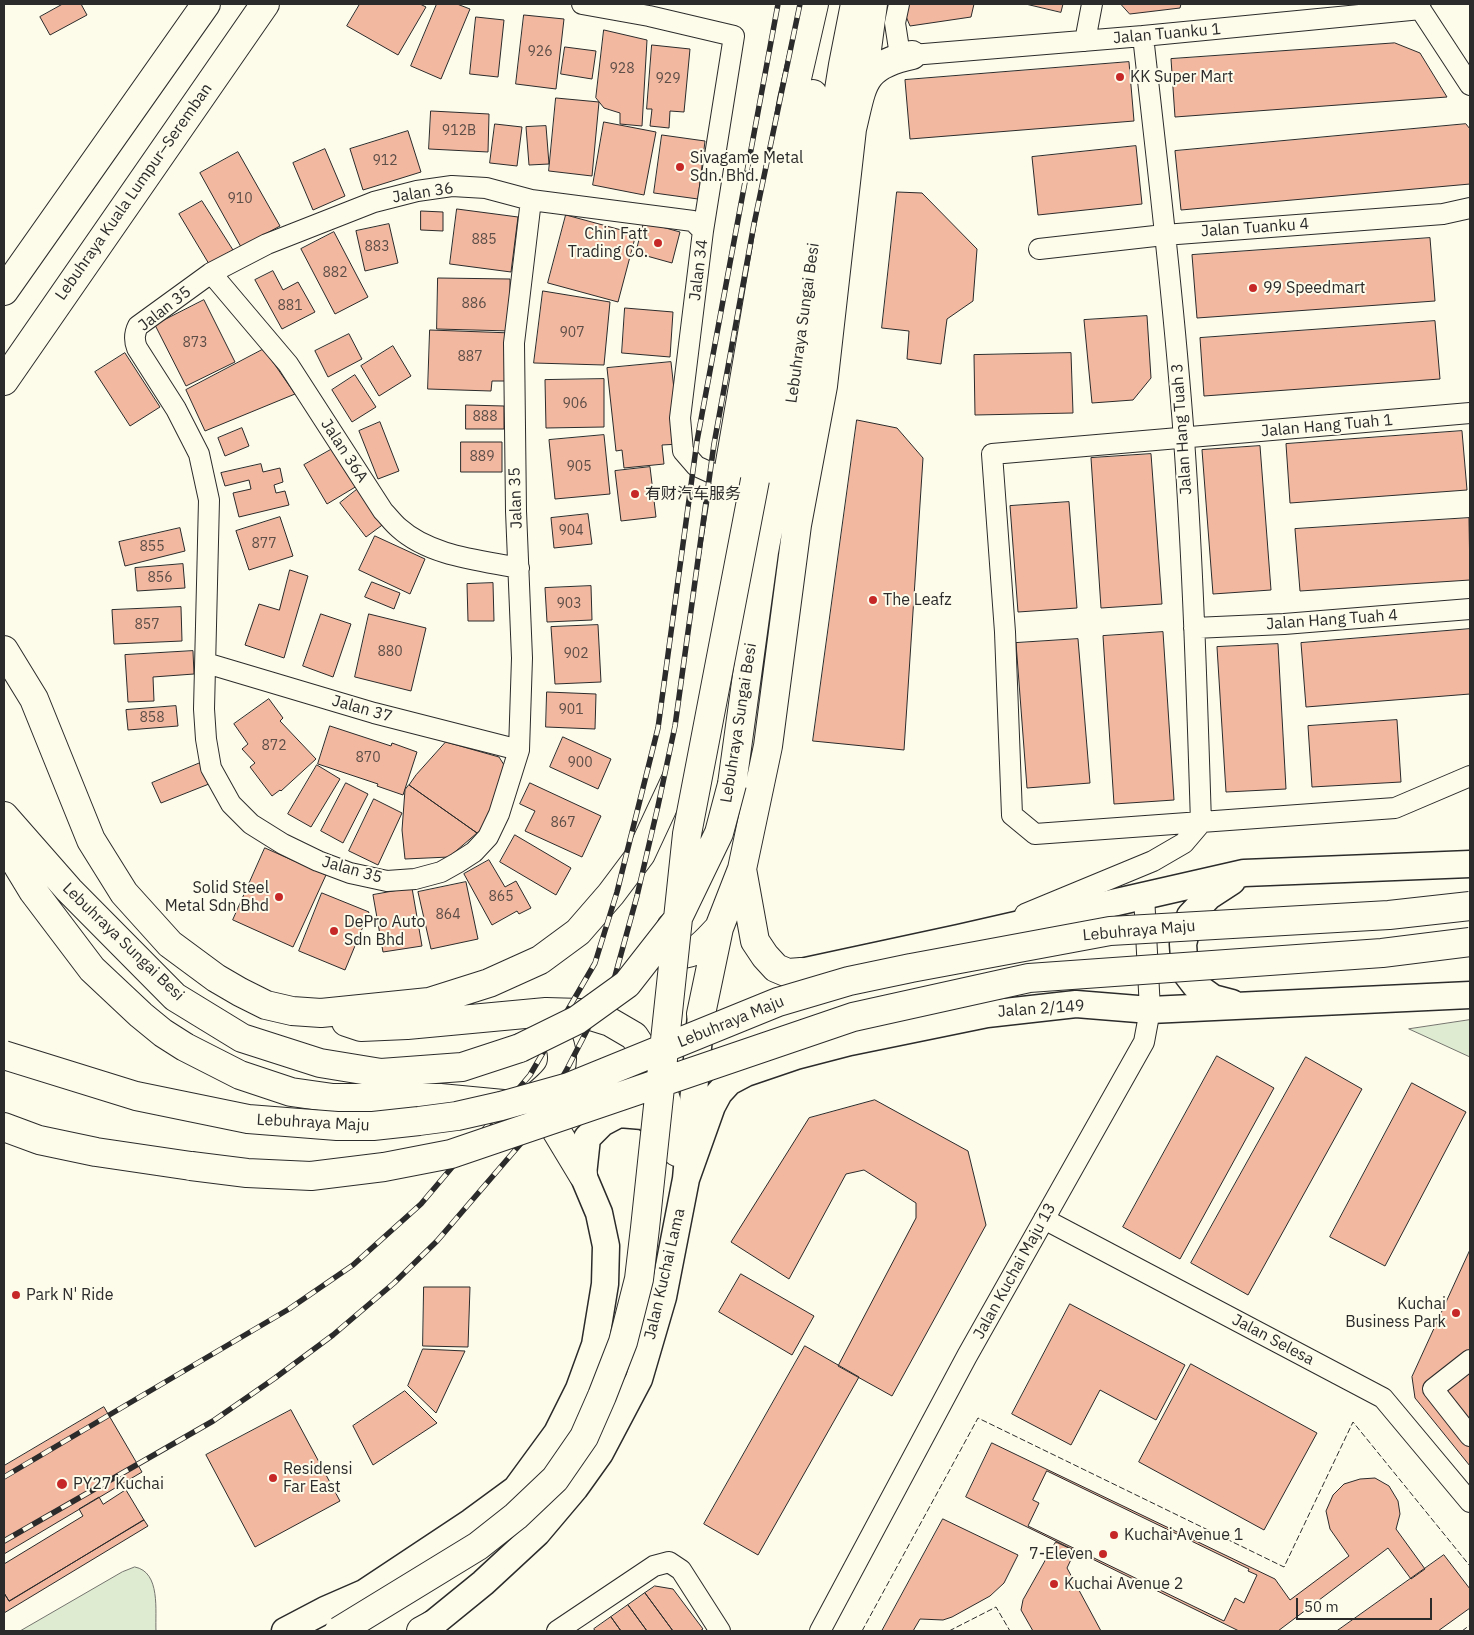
<!DOCTYPE html>
<html>
<head>
<meta charset="utf-8">
<style>
  body { margin:0 }
  #map { position:relative; width:1474px; height:1635px; overflow:hidden; background:#fdfbea; font-family:"IBM Plex Sans",sans-serif }
  canvas { display:block }
  .frame { position:absolute; inset:0; border:5px solid #2b2b2b; pointer-events:none }
  .scale { position:absolute; left:1296px; top:1598px; width:136px; height:22px; box-sizing:border-box; border:2px solid #2b2b2b; border-top:0; padding-left:6px; font-size:15px; line-height:18px; white-space:nowrap; color:#2b2b2b; -webkit-text-stroke:4px #fdfbea; paint-order:stroke }
</style>
</head>
<body>
<div id="map">
<canvas width="1474" height="1635"></canvas>
<div class="frame"></div>
<div class="scale">50 m</div>
</div>
<script>
const ctx = document.querySelector('canvas').getContext('2d');
ctx.lineJoin = 'round';
function paint(path, color) { ctx.fillStyle = color; ctx.fill(path, 'evenodd'); }
function strokePath(path, color, width, dash) { ctx.strokeStyle = color; ctx.lineWidth = width; ctx.lineCap = dash ? 'butt' : 'round'; ctx.setLineDash(dash || []); ctx.stroke(path); }
function drawText(font, color, halo, rows, align = 'center') {
  ctx.font = font + ' "IBM Plex Sans","Noto Sans SC",sans-serif'; ctx.lineWidth = 4; ctx.setLineDash([]); ctx.textBaseline = 'middle'; ctx.strokeStyle = halo; ctx.fillStyle = color; for (const [text, x, y, turn = 0] of rows) {
    ctx.save(); ctx.translate(x, y); ctx.rotate((+turn || 0) * Math.PI / 180); ctx.textAlign = isNaN(turn) ? turn : align; if (halo) ctx.strokeText(text, 0, 0); ctx.fillText(text, 0, 0); ctx.restore();
  }
}
const green = new Path2D(`
  M1470 1020V1057L1409 1029Z
  M135 1567C161 1572 155 1611 156 1631H20L122 1572Z`);
const building = new Path2D(`
  M63 4H81L87 15 50 35 40 17Z
  M360 4H420L426 7 398 55 347 26Z
  M437 4H457L470 9 441 79 411 66Z
  M908 4H974L971 17 910 26 905 14Z
  M1026 4H1063L1061 12Z
  M1121 4H1181L1180 8 1130 14Z
  M524 15 564 19 556 89 516 84Z
  M476 17 504 20 498 77 470 74Z
  M604 30 647 40 642 126 620 124V113L604 108 596 98Z
  M1395 43 1420 53 1447 97 1175 117 1171 59Z
  M652 45 690 49 684 112 670 111 669 128 650 126 652 109H647Z
  M565 47 596 51 592 79 561 74Z
  M1129 62 1134 121 910 139 905 80Z
  M556 98 599 102 592 176 549 171Z
  M431 111 489 114 488 152 429 149Z
  M604 122 656 132 644 195 593 185Z
  M495 124 522 127 517 166 490 163Z
  M1466 124 1470 129V184L1181 210 1175 151Z
  M546 126 549 164 529 165 526 127Z
  M408 131 421 172 363 190 350 149Z
  M662 135 705 141 698 199 654 193Z
  M1136 146 1142 204 1038 215 1032 157Z
  M325 149 345 196 313 210 293 163Z
  M238 152 280 226 241 247 200 173Z
  M897 192 922 193 977 249 973 301 947 319 941 364 907 359 909 331 882 328Z
  M202 201 233 250 209 264 179 214Z
  M457 209 518 217 511 272 450 264Z
  M421 211 443 212V231L421 230Z
  M566 215 636 234 618 302 548 283Z
  M644 222 680 232 672 263 636 253Z
  M389 224 398 263 365 271 356 231Z
  M334 232 368 297 335 314 301 249Z
  M1430 238 1435 301 1197 318 1192 255Z
  M273 271 283 290 298 282 315 312 282 329 255 280Z
  M438 278 510 279V331L437 329Z
  M543 291 610 302 604 365 534 363Z
  M204 300 235 362 186 386 155 325Z
  M625 308 673 312 670 357 622 353Z
  M1147 316 1151 378 1133 400 1092 403 1084 320Z
  M1435 321 1440 379 1204 396 1200 338Z
  M430 330 512 333 511 381H492L491 391 428 389Z
  M349 334 362 359 328 377 315 351Z
  M393 346 411 376 379 396 361 366Z
  M264 349 295 394 205 431 186 390Z
  M125 353 160 407 130 426 95 372Z
  M1071 353 1073 413 975 415 974 355Z
  M671 362 680 444 662 445 664 464 624 468 622 450 616 451 607 368Z
  M355 375 376 407 352 422 332 390Z
  M604 379V427L546 428 545 380Z
  M466 405 504 406V429H466Z
  M857 420 897 428 923 458 904 750 813 741Z
  M380 422 399 471 378 479 359 431Z
  M242 428 249 446 225 456 218 438Z
  M1462 431 1467 490 1290 503 1286 444Z
  M604 435 610 494 555 499 549 440Z
  M461 442H502V472H461Z
  M1260 446 1271 590 1213 594 1202 450Z
  M334 448 357 486 327 504 304 465Z
  M1151 454 1162 604 1101 608 1091 458Z
  M261 464 263 472 280 468 283 482 274 485 276 493 285 491 289 505 239 517 233 493 251 489 249 480 225 486 221 473Z
  M650 467 656 517 621 521 615 471Z
  M359 488 385 523 366 537 340 503Z
  M1069 502 1077 608 1018 612 1010 506Z
  M588 514 592 544 554 548 551 518Z
  M280 517 293 556 249 570 236 531Z
  M1469 518 1470 580 1300 591 1295 529Z
  M180 528 185 551 125 566 119 542Z
  M375 536 425 559 410 594 359 570Z
  M183 564 185 588 137 591 135 568Z
  M290 570 308 576 284 658 245 645 259 604 279 610Z
  M372 582 400 593 394 609 365 597Z
  M493 583 494 621H468L467 584Z
  M591 586 592 620 547 622 545 588Z
  M181 607 182 641 114 644 112 610Z
  M321 614 351 624 333 677 303 666Z
  M369 614 426 628 411 691 355 677Z
  M598 625 601 682 555 684 551 627Z
  M1470 629V694L1306 707 1301 643Z
  M1163 632 1174 800 1114 804 1103 636Z
  M1078 639 1090 783 1027 788 1016 643Z
  M1278 644 1286 789 1226 792 1217 647Z
  M193 651 194 674 153 677 154 701 128 702 125 655Z
  M547 692 596 694 595 729 546 727Z
  M269 699 283 718 280 721 316 759 281 791 280 790 272 796 250 767 255 763 242 749 248 744 234 724Z
  M176 706 178 726 128 730 126 710Z
  M1397 720 1401 782 1312 787 1308 726Z
  M330 726 391 746 392 743 417 752 403 795 377 786 378 784 318 764Z
  M563 737 611 759 598 789 550 767Z
  M446 742 499 757 506 768 485 828 477 833 409 785 416 775Z
  M205 761 214 782 161 803 152 783Z
  M317 765 340 779 311 827 288 814Z
  M346 783 368 794 343 843 321 831Z
  M530 783 601 816 582 857 525 831 535 811 520 804Z
  M409 785 477 833 449 857 405 859 402 830 405 790Z
  M374 799 402 813 378 865 349 851Z
  M515 835 571 868 556 895 500 862Z
  M265 848 326 875 293 947 233 920Z
  M489 860 505 887 516 881 531 908 519 914 517 911 492 925 464 874Z
  M466 882 478 939 431 949 418 892Z
  M412 888 422 946 383 952 373 895Z
  M322 893 369 912 345 970 299 951Z
  M1217 1056 1274 1088 1180 1259 1123 1227Z
  M1306 1057 1362 1089 1248 1295 1191 1263Z
  M1412 1083 1466 1112 1385 1266 1330 1237Z
  M875 1100 968 1151 986 1225 892 1396 838 1366 916 1218V1203L864 1170 846 1174 789 1279 731 1242 809 1118Z
  M1470 1250V1466L1415 1398 1412 1377Z
  M741 1274 814 1316 792 1355 719 1312Z
  M424 1287H470L468 1347 423 1346Z
  M1070 1304 1185 1365 1156 1420 1100 1390 1071 1445 1012 1414Z
  M805 1346 859 1377 758 1555 704 1524Z
  M423 1349 465 1351 436 1413 408 1386Z
  M1191 1364 1317 1433 1264 1530 1139 1462Z
  M405 1391 437 1423 373 1465 353 1426Z
  M104 1407 142 1472 4 1554V1466Z
  M291 1410 340 1501 255 1547 206 1455Z
  M992 1443 1275 1579 1290 1600 1349 1556 1330 1529 1326 1511 1333 1495 1344 1484 1360 1479 1375 1478 1389 1486 1398 1501 1400 1514 1396 1529 1425 1569 1411 1579 1388 1548 1278 1631H1239L966 1497Z
  M1047 1471 1249 1569 1248 1571 1257 1575 1244 1603 1235 1598 1224 1621 1028 1526 1039 1503 1033 1500Z
  M126 1490 144 1520 9 1601 4 1593V1564L83 1516 79 1509 99 1497 103 1504Z
  M943 1519 1018 1555 1004 1583 990 1596 952 1617 943 1620 920 1619 913 1631H882Z
  M144 1520 148 1526 4 1613V1593L9 1601Z
  M1056 1542 1075 1551 1067 1568 1101 1631H1033L1021 1610 1023 1600Z
  M1444 1555 1470 1589V1608L1438 1631H1337Z
  M655 1586 673 1589 703 1629 700 1631H673L645 1593Z
  M645 1593 673 1631H647L628 1605Z
  M628 1605 647 1631H621L611 1617Z
  M611 1617 621 1631H595L594 1629Z`);
const minor = new Path2D(`
  M582 4 649 16 734 36 703 231 680 418 683 451 696 466 727 480
  M899 4 895 23 899 49
  M1417 4 1470 85
  M1143 36C1158 170 1174 304 1184 439 1193 566 1197 695 1201 823
  M1085 41 1092 4
  M912 55 1143 36 1421 9
  M531 200 514 343 516 511 522 658 519 750 499 814 488 837 474 852 457 863 441 872 415 879 387 881 350 873 318 861 283 844 251 824 231 804 211 768 206 739 204 709 209 500 199 454 176 409 137 348C134 340 134 334 138 326L211 273 267 244 374 202 417 191 452 186 486 188 531 200 693 221 703 231
  M1039 249 1164 235 1443 214 1470 208
  M211 273 288 364 383 511C388 516 393 523 399 528 430 556 479 560 519 568
  M1470 413 992 454 1005 632 1012 815 1035 834 1395 808 1470 776
  M1194 628 1284 624 1470 609
  M206 663 374 713 519 750
  M1025 914 1153 861 1184 843 1201 823
  M1044 1219 1383 1398 1470 1502
  M1470 1360 1433 1389 1470 1436
  M557 1631 654 1566 669 1562 681 1570 720 1631
  M820 1631 967 1356 1144 1042 1150 1010 1144 895`);
const major = new Path2D(`
  M1232 881 1209 896 1190 916 1183 944 1185 972 1195 985 1213 998 1232 1003
  M801 972 959 938 1244 873 1470 864
  M686 1179 712 1106 719 1093 729 1082 746 1073 796 1056 850 1042 987 1014 1076 1004 1150 1010 1470 995
  M285 1631 325 1610 364 1593 471 1522 516 1489 557 1433 579 1389 595 1345 605 1284 606 1246 599 1213 583 1175 587 1138 602 1123 619 1114 643 1116 661 1126 669 1139
  M424 1631 483 1583 537 1533 575 1488 600 1453 639 1379 663 1297 686 1179 701 1015`);
const highway = new Path2D(`
  M862 87 873 4
  M4 291 206 4
  M4 381 265 4
  M755 480 813 94
  M4 650 34 699 91 840 124 893 170 944 216 978 240 992 266 1005 292 1011 321 1013 429 1002 489 983 540 960 578 932 611 894 641 854 682 766 727 480 792 100 814 4
  M732 784 764 552 799 367 816 231 843 65 855 4
  M4 816 69 890 175 997 242 1038 320 1063 381 1073 462 1067 520 1048
  M4 843 33 891 92 969 141 1015 163 1033 185 1047 240 1075 291 1092 333 1098H440L524 1106 548 1117 583 1175
  M742 869 755 941 765 956 776 968 788 973 801 972
  M671 927 674 943 679 954C697 955 707 940 719 928
  M701 1014 719 928 742 869 768 746 797 525 823 386 852 129C863 84 861 66 912 55
  M346 1022 361 1027 407 1025 546 1012 581 1013 610 1022 634 1036 657 1071 667 1103 677 1152
  M529 1102C538 1094 548 1087 555 1078 572 1058 554 1031 546 1012
  M4 1127 39 1140 96 1152 191 1166
  M421 1631 432 1625`);
const rail = new Path2D(`
  M4 1477 289 1309 353 1265 421 1204 530 1075 595 963 617 892 658 728 697 441 778 4
  M4 1541 213 1421 275 1378 333 1335 394 1283 437 1241 529 1134 566 1071 615 976 637 896 658 806 675 726 714 444 754 224 800 4`);
const highwayBridge = new Path2D(`
  M520 1048 577 1020 627 984 677 920 719 833 732 784
  M4 1055 136 1096 248 1119 337 1126H373L419 1121 457 1116 501 1106 569 1087 778 1002 849 981 911 968 1110 931 1389 915 1470 906
  M191 1166 247 1173 311 1176 384 1167 451 1154 853 1017 1029 978 1382 953 1470 942
  M339 1631 478 1546 516 1516 555 1479 584 1437 602 1396 623 1342 639 1279 645 1228 687 834 755 480`);
const fence = new Path2D(`
  M862 1631 978 1418 1284 1567 1353 1422 1470 1566
  M949 1631 996 1607 1010 1631
  M1462 1631 1470 1625`);
const markers = [
  [1120,77,5,"#c62828"],
  [680,167,5,"#c62828"],
  [658,243,5,"#c62828"],
  [1253,288,5,"#c62828"],
  [635,494,5,"#c62828"],
  [873,600,5,"#c62828"],
  [279,897,5,"#c62828"],
  [334,931,5,"#c62828"],
  [16,1295,5,"#c62828"],
  [1456,1313,5,"#c62828"],
  [273,1478,5,"#c62828"],
  [62,1484,6,"#c62828"],
  [1114,1535,5,"#c62828"],
  [1103,1554,5,"#c62828"],
  [1054,1584,5,"#c62828"]
];
const numberNames = [
  ["926",540,52],
  ["928",622,69],
  ["929",668,79],
  ["912B",459,131],
  ["912",385,161],
  ["910",240,199],
  ["885",484,240],
  ["883",377,247],
  ["882",335,273],
  ["886",474,304],
  ["881",290,306],
  ["907",572,333],
  ["873",195,343],
  ["887",470,357],
  ["906",575,404],
  ["888",485,417],
  ["889",482,457],
  ["905",579,467],
  ["904",571,531],
  ["877",264,544],
  ["855",152,547],
  ["856",160,578],
  ["903",569,604],
  ["857",147,625],
  ["880",390,652],
  ["902",576,654],
  ["901",571,710],
  ["858",152,718],
  ["872",274,746],
  ["870",368,758],
  ["900",580,763],
  ["867",563,823],
  ["865",501,897],
  ["864",448,915]
];
const streetNames = [
  ["Jalan Tuanku 1",1167,34,-5],
  ["Lebuhraya Kuala Lumpur–Seremban",134,192,-55],
  ["Jalan 36",423,193,-9],
  ["Jalan Tuanku 4",1255,228,-4],
  ["Jalan 34",699,270,-83],
  ["Jalan 35",165,309,-38],
  ["Lebuhraya Sungai Besi",803,323,-82],
  ["Jalan Hang Tuah 1",1327,426,-5],
  ["Jalan Hang Tuah 3",1182,429,-94],
  ["Jalan 36A",344,451,57],
  ["Jalan 35",516,498,-92],
  ["Jalan Hang Tuah 4",1332,620,-4],
  ["Jalan 37",362,709,16],
  ["Lebuhraya Sungai Besi",739,723,-81],
  ["Jalan 35",352,870,16],
  ["Lebuhraya Maju",1139,931,-5],
  ["Lebuhraya Sungai Besi",123,942,44],
  ["Jalan 2/149",1041,1009,-4],
  ["Lebuhraya Maju",731,1022,-22],
  ["Lebuhraya Maju",313,1123,3],
  ["Jalan Kuchai Maju 13",1015,1271,-61],
  ["Jalan Kuchai Lama",665,1274,-77],
  ["Jalan Selesa",1273,1340,28]
];
const poiNames = [
  ["KK Super Mart",1130,77],
  ["Sivagame Metal",690,158],
  ["Sdn. Bhd.",690,176],
  ["Chin Fatt",648,234,"right"],
  ["Trading Co.",648,252,"right"],
  ["99 Speedmart",1263,288],
  ["有财汽车服务",645,494],
  ["The Leafz",883,600],
  ["Solid Steel",269,888,"right"],
  ["Metal Sdn Bhd",269,906,"right"],
  ["DePro Auto",344,922],
  ["Sdn Bhd",344,940],
  ["Park N' Ride",26,1295],
  ["Kuchai",1446,1304,"right"],
  ["Business Park",1446,1322,"right"],
  ["Residensi",283,1469],
  ["Far East",283,1487],
  ["PY27 Kuchai",73,1484],
  ["Kuchai Avenue 1",1124,1535],
  ["7-Eleven",1093,1554,"right"],
  ["Kuchai Avenue 2",1064,1584]
];
paint(green, '#deebd1');
strokePath(green, '#74746e', 1);
paint(building, '#f2b8a0');
strokePath(building, '#2b2b2b', 1);
strokePath(minor, '#2b2b2b', 22);
strokePath(major, '#2b2b2b', 29);
strokePath(highway, '#2b2b2b', 30);
strokePath(minor, '#fdfbea', 20);
strokePath(major, '#fdfbea', 26);
strokePath(highway, '#fdfbea', 28);
strokePath(rail, '#2b2b2b', 5.5);
strokePath(rail, '#fdfbea', 4, [11]);
strokePath(highwayBridge, '#2b2b2b', 30, []);
strokePath(highwayBridge, '#fdfbea', 28);
strokePath(fence, '#2b2b2b', 1, [6, 2.5]);
for (const [x, y, r, color] of markers) { const dot = new Path2D(); dot.arc(x, y, r, 0, 2 * Math.PI); ctx.fillStyle = color; ctx.fill(dot); strokePath(dot, '#fdfbea', 2); }
drawText('14px', '#5d4e48', null, numberNames);
drawText('16px', '#2b2b2b', '#fdfbea', streetNames);
drawText('16px', '#2b2b2b', '#fdfbea', poiNames, 'left');
</script>
</body>
</html>
